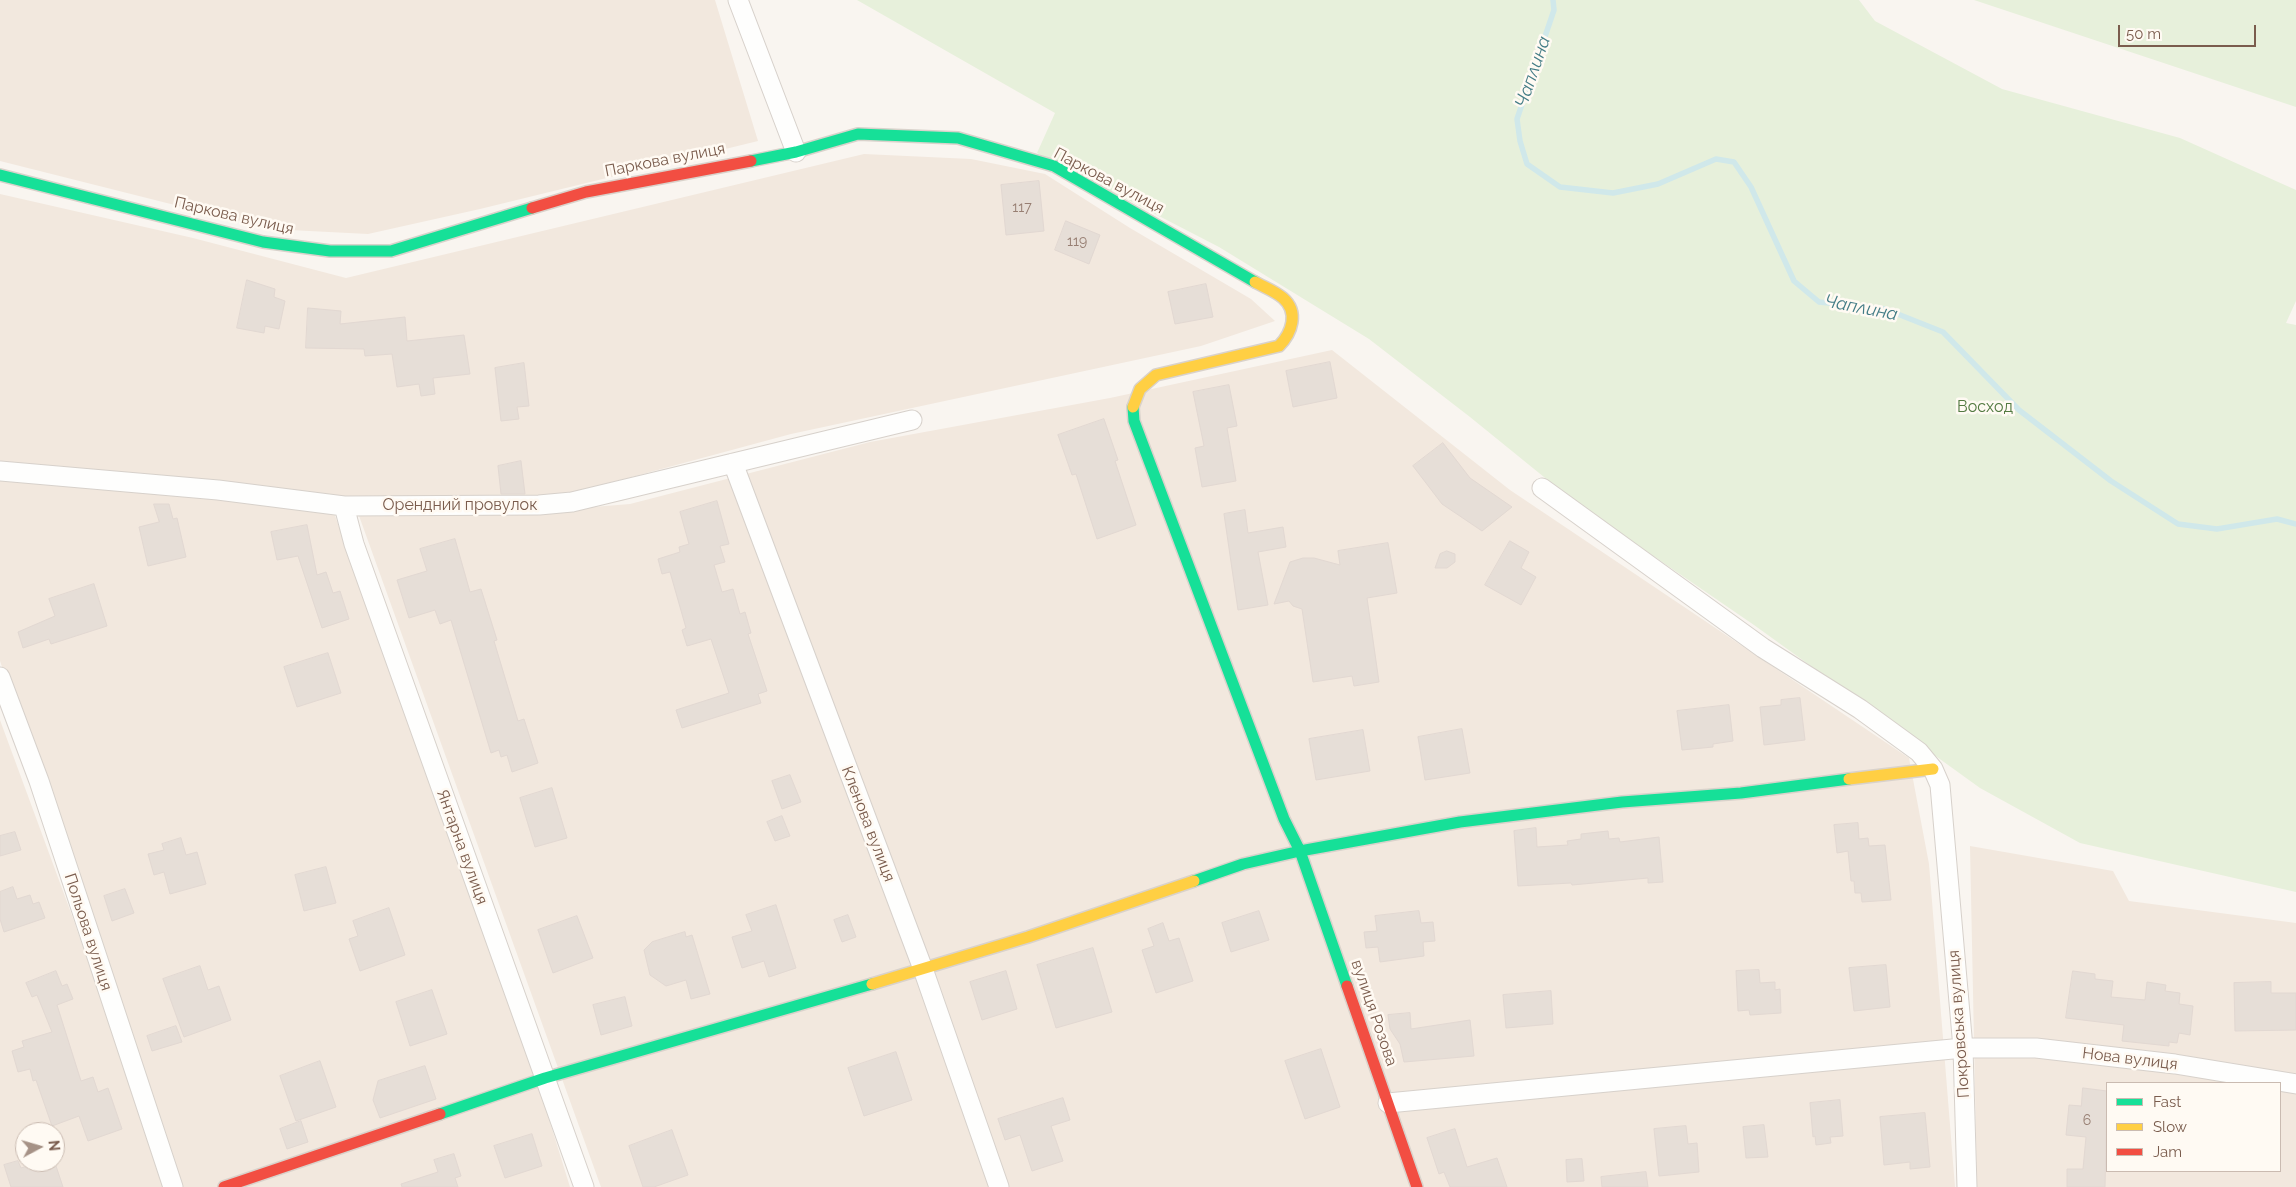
<!DOCTYPE html>
<html>
<head>
<meta charset="utf-8">
<style>
  body { margin:0 }
  #map { position:relative; width:2296px; height:1187px; overflow:hidden; background:#f9f5f0; font-family:Raleway,sans-serif }
  canvas { display:block }
  .legend { position:absolute; left:2106px; top:1082px; width:175px; height:90px; box-sizing:border-box; background:#fffaf3; border:1px solid #cabbb1; margin:0; padding:6px 9px; list-style:none; font-size:15px; color:#7a5c4d }
  .legend li { display:flex; align-items:center; gap:10px; height:25px }
  .legend b { width:25px; border:1px solid #cabbb1 }
  .north { position:absolute; left:15px; top:1122px; width:50px; height:50px; box-sizing:border-box; background:#fffaf3; border:1px solid #cabbb1; border-radius:50%; rotate:84deg; font-size:14px; font-weight:700; line-height:20px; text-align:center; color:#7a5c4d }
  .north::after { content:''; display:block; margin:auto; width:18px; height:22px; background:#a69286; clip-path:polygon(50% 0,100% 100%,50% 72%,0 100%) }
  .scale { position:absolute; left:2118px; top:25px; width:138px; height:22px; box-sizing:border-box; border:2px solid #7a5c4d; border-top:0; padding-left:6px; font-size:15px; line-height:18px; white-space:nowrap; color:#7a5c4d; -webkit-text-stroke:4px #fffaf3; paint-order:stroke }
</style>
</head>
<body>
<div id="map">
<canvas width="2296" height="1187"></canvas>
<ul class="legend">
<li><b style="height:6px;background:#16e098"></b>Fast</li>
<li><b style="height:6px;background:#ffcf43"></b>Slow</li>
<li><b style="height:6px;background:#f24e42"></b>Jam</li>
</ul>
<div class="north">N</div>
<div class="scale">50 m</div>
</div>
<script>
const ctx = document.querySelector('canvas').getContext('2d');
ctx.lineJoin = 'round';
function paint(path, color) { ctx.fillStyle = color; ctx.fill(path, 'evenodd'); }
function strokePath(path, color, width, dash) { ctx.strokeStyle = color; ctx.lineWidth = width; ctx.lineCap = dash ? 'butt' : 'round'; ctx.setLineDash(dash || []); ctx.stroke(path); }
function drawText(font, color, halo, rows, align = 'center') {
  ctx.font = font + ' Raleway,sans-serif'; ctx.lineWidth = 5; ctx.setLineDash([]); ctx.textBaseline = 'middle'; ctx.strokeStyle = halo; ctx.fillStyle = color; for (const [text, x, y, turn = 0] of rows) {
    ctx.save(); ctx.translate(x, y); ctx.rotate((+turn || 0) * Math.PI / 180); ctx.textAlign = isNaN(turn) ? turn : align; if (halo) ctx.strokeText(text, 0, 0); ctx.fillText(text, 0, 0); ctx.restore();
  }
}
const residential = new Path2D(`
  M0 0H715L758 141 480 209 368 234 270 229 0 161Z
  M864 154 971 159 1045 174 1130 228 1251 299 1275 321 1201 346 791 434 543 501 352 499 0 461V194L193 238 346 278Z
  M1332 350 1510 490 1909 758 1929 864 1955 1187H601L358 513 531 512 630 504 870 442 1110 398Z
  M0 479 333 510 531 1061 570 1187H180L0 661Z
  M0 720 74 921 166 1187H0ZM25 1132H55V1162H25Z
  M1970 846 2113 871 2129 901 2296 923V1187H1977ZM2107 1083H2280V1171H2107Z`);
const green = new Path2D(`
  M857 0H1859L1875 21 2002 89 2180 138 2296 190V301L2286 323 2296 325V892L2080 843 1980 788 1754 625 1576 503 1470 417 1369 339 1219 247 1037 153 1055 113Z
  M1974 0H2296V107Z`);
const stream = new Path2D(`
  M1553 0 1554 10 1517 119 1520 141 1527 164 1560 187 1613 193 1658 184 1716 159 1734 162 1751 187 1794 281 1819 302 1885 309 1943 332 2019 410 2111 481 2178 524 2217 529 2277 519 2296 524`);
const building = new Path2D(`
  M1039 181 1044 231 1006 235 1001 185Z
  M1066 221 1100 235 1089 264 1055 250Z
  M247 280 275 289 274 297 285 301 279 329 265 326 264 333 237 328Z
  M1206 284 1213 317 1175 324 1168 292Z
  M308 308 341 311 340 324 405 317 407 341 464 335 470 374 433 378 435 394 421 396 419 384 397 387 392 354 365 356 364 349 306 348Z
  M1330 362 1337 398 1293 407 1286 371Z
  M524 363 529 406 517 407 519 419 501 421 495 368Z
  M1229 385 1237 426 1227 428 1236 481 1202 487 1195 448 1204 446 1193 392Z
  M1104 419 1118 460 1115 461 1136 525 1097 539 1076 474 1072 475 1058 435Z
  M1443 443 1470 478 1512 507 1482 531 1442 504 1413 466Z
  M521 461 525 494H501L498 466Z
  M717 501 729 544 720 546 725 562 714 565 722 592 733 589 740 614 745 612 751 633 748 634 767 691 758 694 761 703 682 728 676 710 729 693 711 639 687 646 682 630 686 628 670 572 662 574 658 559 680 552 679 547 689 544 680 512Z
  M154 504H169L173 519 177 518 186 557 148 566 139 527 159 522Z
  M1245 510 1248 533 1283 527 1286 547 1258 552 1268 605 1238 610 1224 514Z
  M307 525 317 575 326 572 333 593 340 591 349 619 322 628 298 556 277 560 271 532Z
  M455 539 470 592 481 589 497 640 494 641 518 721 524 719 538 763 512 772 507 755 501 757 499 750 491 753 451 620 440 624 435 610 409 618 397 580 427 571 420 549Z
  M1510 541 1529 552 1521 568 1536 577 1521 605 1485 585Z
  M1388 543 1397 593 1367 598 1379 682 1354 686 1352 676 1313 682 1302 609 1293 606 1289 601 1274 604 1290 562 1303 558H1314L1340 565 1338 551Z
  M1447 551 1455 554V562L1447 568H1435L1440 554Z
  M94 584 107 626 51 644 49 639 23 648 18 632 55 616 49 599Z
  M328 653 341 693 297 707 284 667Z
  M1800 698 1805 740 1764 745 1760 707 1781 705V700Z
  M1729 705 1733 741 1713 744V747L1682 750 1677 711Z
  M1462 729 1470 773 1425 780 1418 737Z
  M1363 730 1370 771 1316 780 1309 739Z
  M790 775 801 802 782 809 772 781Z
  M552 788 567 838 535 847 520 798Z
  M782 816 790 836 775 841 767 822Z
  M1858 823 1859 839 1868 838 1869 846 1885 845 1891 900 1862 902 1861 893H1855L1854 881H1851L1848 851 1837 853 1834 825Z
  M1536 828 1537 847 1568 845 1567 841 1581 839V834L1608 831 1609 839 1619 838 1620 842 1659 837 1663 882 1648 883V878L1572 885 1571 883 1518 886 1514 831Z
  M15 832 21 850 0 856V836Z
  M181 838 186 855 197 852 206 884 170 894 164 872 154 875 148 854 164 850 162 844Z
  M326 867 336 903 304 911 295 875Z
  M13 887 17 899 30 895 33 904 39 902 45 918 4 932 0 919V892Z
  M125 889 134 913 112 921 104 896Z
  M776 905 796 968 769 977 764 961 742 968 732 937 752 931 746 915Z
  M389 908 405 955 360 971 349 939 358 936 353 921Z
  M1259 911 1269 940 1231 952 1222 923Z
  M1419 911 1421 923 1433 922 1435 941 1423 942 1424 956 1380 962 1378 947 1366 948 1364 932 1377 931 1375 916Z
  M848 915 856 937 842 942 834 920Z
  M577 916 593 958 553 973 538 930Z
  M1163 923 1169 941 1179 938 1193 981 1156 993 1142 950 1154 946 1148 929Z
  M685 932 686 937 692 935 710 994 691 999 686 980 666 986 650 975 644 950 652 942Z
  M1093 948 1112 1012 1056 1028 1037 965Z
  M1886 965 1890 1007 1854 1011 1849 968Z
  M200 966 208 990 219 986 231 1020 184 1037 163 979Z
  M1759 970 1760 983 1775 982V990L1780 989 1781 1013 1750 1015 1749 1010 1738 1011 1736 971Z
  M56 971 62 986 67 984 73 999 57 1005 81 1081 93 1077 98 1092 108 1088 122 1129 88 1141 79 1116 52 1126 36 1080 33 1081 30 1069 18 1072 12 1051 24 1047 22 1041 52 1032 37 995 32 997 26 983Z
  M1006 971 1017 1009 982 1020 970 982Z
  M2073 971 2095 974V979L2113 981 2111 997 2145 1000 2147 982 2166 985 2165 991 2180 993 2179 1004 2193 1006 2190 1035 2179 1033 2177 1043 2169 1042V1046L2122 1041 2124 1025 2066 1018Z
  M2271 982V993H2296V1030L2235 1031 2234 983Z
  M432 990 447 1034 410 1046 396 1002Z
  M1551 991 1553 1024 1506 1028 1503 995Z
  M625 997 632 1026 601 1035 593 1005Z
  M1410 1013 1411 1029 1470 1020 1474 1056 1404 1062 1400 1044 1390 1029 1388 1015Z
  M176 1026 182 1042 152 1051 147 1036Z
  M1321 1049 1340 1107 1305 1119 1285 1061Z
  M896 1052 912 1100 864 1116 848 1068Z
  M320 1061 336 1107 296 1121 280 1076Z
  M425 1066 436 1099 380 1118 373 1100 378 1081Z
  M2083 1088 2107 1091 2105 1187H2067V1169H2083L2086 1137 2066 1135 2069 1105 2081 1106Z
  M1063 1098 1070 1120 1051 1126 1063 1161 1032 1171 1020 1135 1005 1140 998 1119Z
  M1840 1100 1843 1136 1830 1137 1831 1143 1816 1145 1815 1136 1813 1137 1810 1103Z
  M1925 1113 1930 1167 1910 1169V1162L1884 1165 1880 1117Z
  M301 1121 308 1142 287 1149 280 1129Z
  M1764 1125 1768 1157 1746 1158 1743 1127Z
  M1686 1126 1688 1144 1697 1143 1699 1172 1659 1176 1654 1129Z
  M1455 1129 1467 1167 1497 1158 1507 1187H1450L1444 1172 1439 1174 1427 1138Z
  M672 1130 688 1175 654 1187H643L629 1146Z
  M532 1134 542 1166 505 1178 494 1146Z
  M454 1154 461 1176 455 1178 458 1187H402L401 1184 438 1172 434 1160Z
  M1582 1159 1584 1181 1567 1182 1566 1160Z
  M18 1161 21 1168 39 1162H41L42 1167 55 1163 63 1187H11L4 1165Z
  M1646 1172 1648 1187H1602L1601 1177Z`);
const street = new Path2D(`
  M738 0 796 152
  M733 463 923 969 999 1187
  M0 471 218 490 344 506 539 505 572 502 912 420
  M1542 488 1763 648 1860 709 1919 752 1933 769 1940 785 1963 1048 1967 1187
  M344 506 354 544 584 1187
  M0 677 39 781 173 1187
  M1388 1103 1963 1048H2036L2175 1064 2296 1084`);
const fast = new Path2D(`
  M751 161 796 152 858 134 958 138 1054 166 1255 282
  M0 175 263 242 330 251H391L532 208
  M1133 407 1134 421 1284 819 1300 851 1347 986
  M1194 881 1243 864 1300 851 1460 822 1622 802 1741 793 1849 779
  M440 1114 545 1078 872 984`);
const slow = new Path2D(`
  M1133 407 1140 389 1156 375 1279 346C1292 333 1299 312 1283 298 1275 291 1264 287 1255 282
  M1849 779 1933 769
  M872 984 1028 937 1194 881`);
const jam = new Path2D(`
  M532 208 586 192 751 161
  M1347 986 1417 1187
  M224 1187 440 1114`);
const numberNames = [
  ["117",1022,208],
  ["119",1077,242],
  ["6",2087,1121]
];
const streetNames = [
  ["Паркова вулиця",665,160,-11],
  ["Паркова вулиця",1109,181,28],
  ["Паркова вулиця",234,216,13],
  ["Орендний провулок",460,505],
  ["Кленова вулиця",868,824,69],
  ["Янтарна вулиця",462,847,70],
  ["Польова вулиця",88,932,72],
  ["вулиця Розова",1374,1013,71],
  ["Покровська вулиця",1959,1024,-94],
  ["Нова вулиця",2130,1059,7]
];
const parkNames = [
  ["Восход",1985,407]
];
const waterNames = [
  ["Чаплина",1533,72,-71],
  ["Чаплина",1861,308,11]
];
paint(residential, '#f2e8de');
paint(green, '#e7f0db');
strokePath(stream, '#d0e8ea', 5.5);
paint(building, '#e6ded7');
strokePath(building, '#e2d8d2', 1);
strokePath(street, '#d7d1cb', 21);
strokePath(fast, '#d9d2cb', 14);
strokePath(slow, '#d9d2cb', 14);
strokePath(jam, '#d9d2cb', 14);
strokePath(street, '#fefefd', 19);
strokePath(fast, '#16e098', 11);
strokePath(slow, '#ffcf43', 11);
strokePath(jam, '#f24e42', 11);
drawText('14px', '#977e72', null, numberNames);
drawText('16px', '#7a5c4d', '#fffaf3', streetNames);
drawText('16px', '#537a41', '#fffaf3', parkNames);
drawText('italic 18px', '#437c86', '#fffaf3', waterNames);
</script>
</body>
</html>
